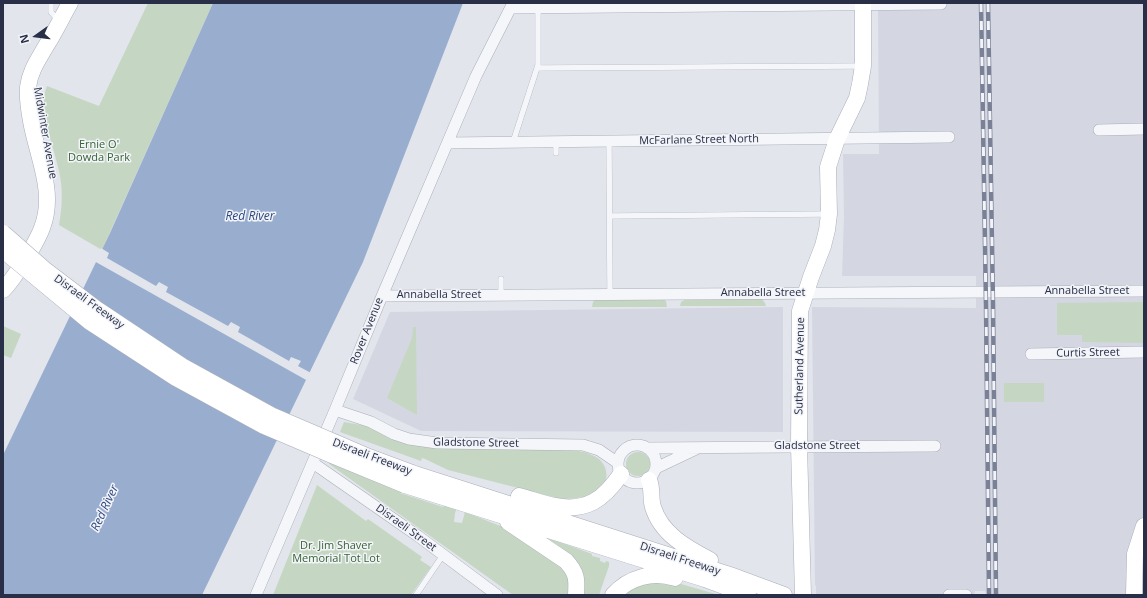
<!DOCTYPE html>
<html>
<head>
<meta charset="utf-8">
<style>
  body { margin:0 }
  #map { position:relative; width:1147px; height:598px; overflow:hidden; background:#e2e5ec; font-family:"Open Sans",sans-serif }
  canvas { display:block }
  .frame { position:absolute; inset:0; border:4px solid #282f46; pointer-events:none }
  .north { position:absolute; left:16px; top:16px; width:40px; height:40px; -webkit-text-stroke:3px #f2f4f9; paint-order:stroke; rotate:256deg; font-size:11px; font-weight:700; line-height:16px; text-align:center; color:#282f46 }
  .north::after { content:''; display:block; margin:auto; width:14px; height:18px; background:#282f46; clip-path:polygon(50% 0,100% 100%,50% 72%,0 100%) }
</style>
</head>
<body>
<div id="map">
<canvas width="1147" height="598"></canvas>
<div class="frame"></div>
<div class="north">N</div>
</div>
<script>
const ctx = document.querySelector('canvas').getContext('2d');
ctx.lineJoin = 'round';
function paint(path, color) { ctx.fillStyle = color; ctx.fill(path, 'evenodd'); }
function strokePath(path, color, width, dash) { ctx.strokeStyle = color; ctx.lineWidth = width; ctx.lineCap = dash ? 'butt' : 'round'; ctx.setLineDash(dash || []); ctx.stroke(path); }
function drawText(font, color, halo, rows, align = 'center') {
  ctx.font = font + ' "Open Sans",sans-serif'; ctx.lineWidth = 3; ctx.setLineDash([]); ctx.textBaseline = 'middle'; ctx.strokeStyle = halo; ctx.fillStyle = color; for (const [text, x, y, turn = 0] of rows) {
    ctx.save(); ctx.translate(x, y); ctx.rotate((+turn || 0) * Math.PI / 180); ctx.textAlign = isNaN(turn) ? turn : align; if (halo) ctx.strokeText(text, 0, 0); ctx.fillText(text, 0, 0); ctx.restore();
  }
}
const built = new Path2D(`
  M878 3H1144V595H986L985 591H975L974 595H816V586L815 585 812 307 976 308V276H842L844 216 843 154H879Z
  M783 307V432L421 431 353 399 390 312Z`);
const green = new Path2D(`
  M148 3H213L102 250 59 225C62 208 63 193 60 176 56 151 37 109 47 86L99 106Z
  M663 299 666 301 667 307H592L593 302 595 300Z
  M686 299H762L765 303 766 306H680L681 302Z
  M1144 302V343L1082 342V335H1057V303Z
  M3 326 21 334 11 358 3 355Z
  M413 327H416L417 415 387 398 412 338Z
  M1004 383H1044V402H1004Z
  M344 422 482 446V449C500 449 517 449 535 449 554 449 577 447 596 457 601 460 605 465 606 471 611 496 574 501 557 498L448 470 425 459 422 458 421 461 340 432Z
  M626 464a12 12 0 1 1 24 0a12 12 0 1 1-24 0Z
  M328 461 401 488 400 493 443 507 445 504 457 508 455 513 454 522 462 523 465 512 513 531 568 569 570 595H513L329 464Z
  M317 485 366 521 368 519 422 557 420 560 431 567 411 595H273Z
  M546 537 592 554V556L600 558V561L605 563 606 561 609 562V566L599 595H583C590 563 568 553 546 537Z
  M674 582 719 595H621L639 583Z`);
const water = new Path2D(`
  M213 3H463L363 262 202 595H3V455L110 233Z`);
const pier = new Path2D(`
  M101 248 109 253 107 258 156 286 159 282 168 287 166 292 228 326 231 322 240 327 238 332 289 361 291 357 301 361 298 366 311 373 308 381 94 261Z`);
const lane = new Path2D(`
  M51 3V12L58 20
  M537 68 862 66
  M609 141 610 294
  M513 142 538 65V7
  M556 153V142
  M610 216 827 214
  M501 279V295
  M416 595 443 555`);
const street = new Path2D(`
  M511 8 941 4
  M1099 130 1144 129
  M448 143 949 137
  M382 296 1144 291
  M1031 354 1144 352
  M335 410 371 422 394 434 409 439 437 443 583 445 599 450 618 463
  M618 464a19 19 0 1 1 38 0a19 19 0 1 1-38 0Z
  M647 448 935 446
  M313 463 418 536 497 595
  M656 468 696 449
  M256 595 335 410 382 296 476 76 513 3
  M949 595H966`);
const secondary = new Path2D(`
  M3 290C15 278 22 264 31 250 35 243 39 236 42 228 56 192 37 156 31 121 29 110 27 99 28 87 30 71 38 60 46 46 55 32 62 17 70 3
  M412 473 730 575 784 595
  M649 480C653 489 650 498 653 507 661 534 687 548 710 560
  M405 485 705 579 748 595
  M519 496C531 499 543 504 555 506 587 512 604 499 621 474
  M508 522 566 561C577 573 577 579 576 595
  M613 595C629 577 653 571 675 578
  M803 595 799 446 800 311 811 277 823 246 827 230 829 214 828 167 837 139 857 98 860 84 863 66V3
  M1134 595 1135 554 1144 526`);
const rail = new Path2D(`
  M981 3 986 305 989 595
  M988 3 993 304 996 595`);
const secondaryBridge = new Path2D(`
  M3 233 44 269 98 310 182 366 271 415 369 457 412 473
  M3 250 90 322 176 378 264 426 334 456 405 485`);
const streetNames = [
  ["Midwinter Avenue",45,133,80],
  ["McFarlane Street North",699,140,-1],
  ["Annabella Street",1087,291],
  ["Annabella Street",763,293],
  ["Annabella Street",439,295],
  ["Disraeli Freeway",89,302,36],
  ["Rover Avenue",367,331,-68],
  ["Curtis Street",1088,353,-1],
  ["Sutherland Avenue",800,366,-89],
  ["Gladstone Street",476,443,1],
  ["Gladstone Street",817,446],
  ["Disraeli Freeway",372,457,21],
  ["Disraeli Street",406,528,36],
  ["Disraeli Freeway",680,559,18]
];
const parkNames = [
  ["Ernie O'",99,145],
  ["Dowda Park",99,158],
  ["Dr. Jim Shaver",336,546],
  ["Memorial Tot Lot",336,559]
];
const waterNames = [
  ["Red River",250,217],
  ["Red River",105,508,-65]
];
paint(built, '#d4d7e1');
paint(green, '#c5d7c2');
paint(water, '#99aecf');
paint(pier, '#e2e5ec');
strokePath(lane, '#aaaeba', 6);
strokePath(street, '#aaaeba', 12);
strokePath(secondary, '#aaaeba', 17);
strokePath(lane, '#f5f6f9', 5.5);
strokePath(street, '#f5f6f9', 11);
strokePath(secondary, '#fff', 16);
strokePath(rail, '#7a8197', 4.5);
strokePath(rail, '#f2f4f9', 3, [9]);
strokePath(secondaryBridge, '#aaaeba', 17, []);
strokePath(secondaryBridge, '#fff', 16);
drawText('11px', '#282f46', '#f2f4f9', streetNames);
drawText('11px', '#376334', '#f2f4f9', parkNames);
drawText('italic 12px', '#2d487f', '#f2f4f9', waterNames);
</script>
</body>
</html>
